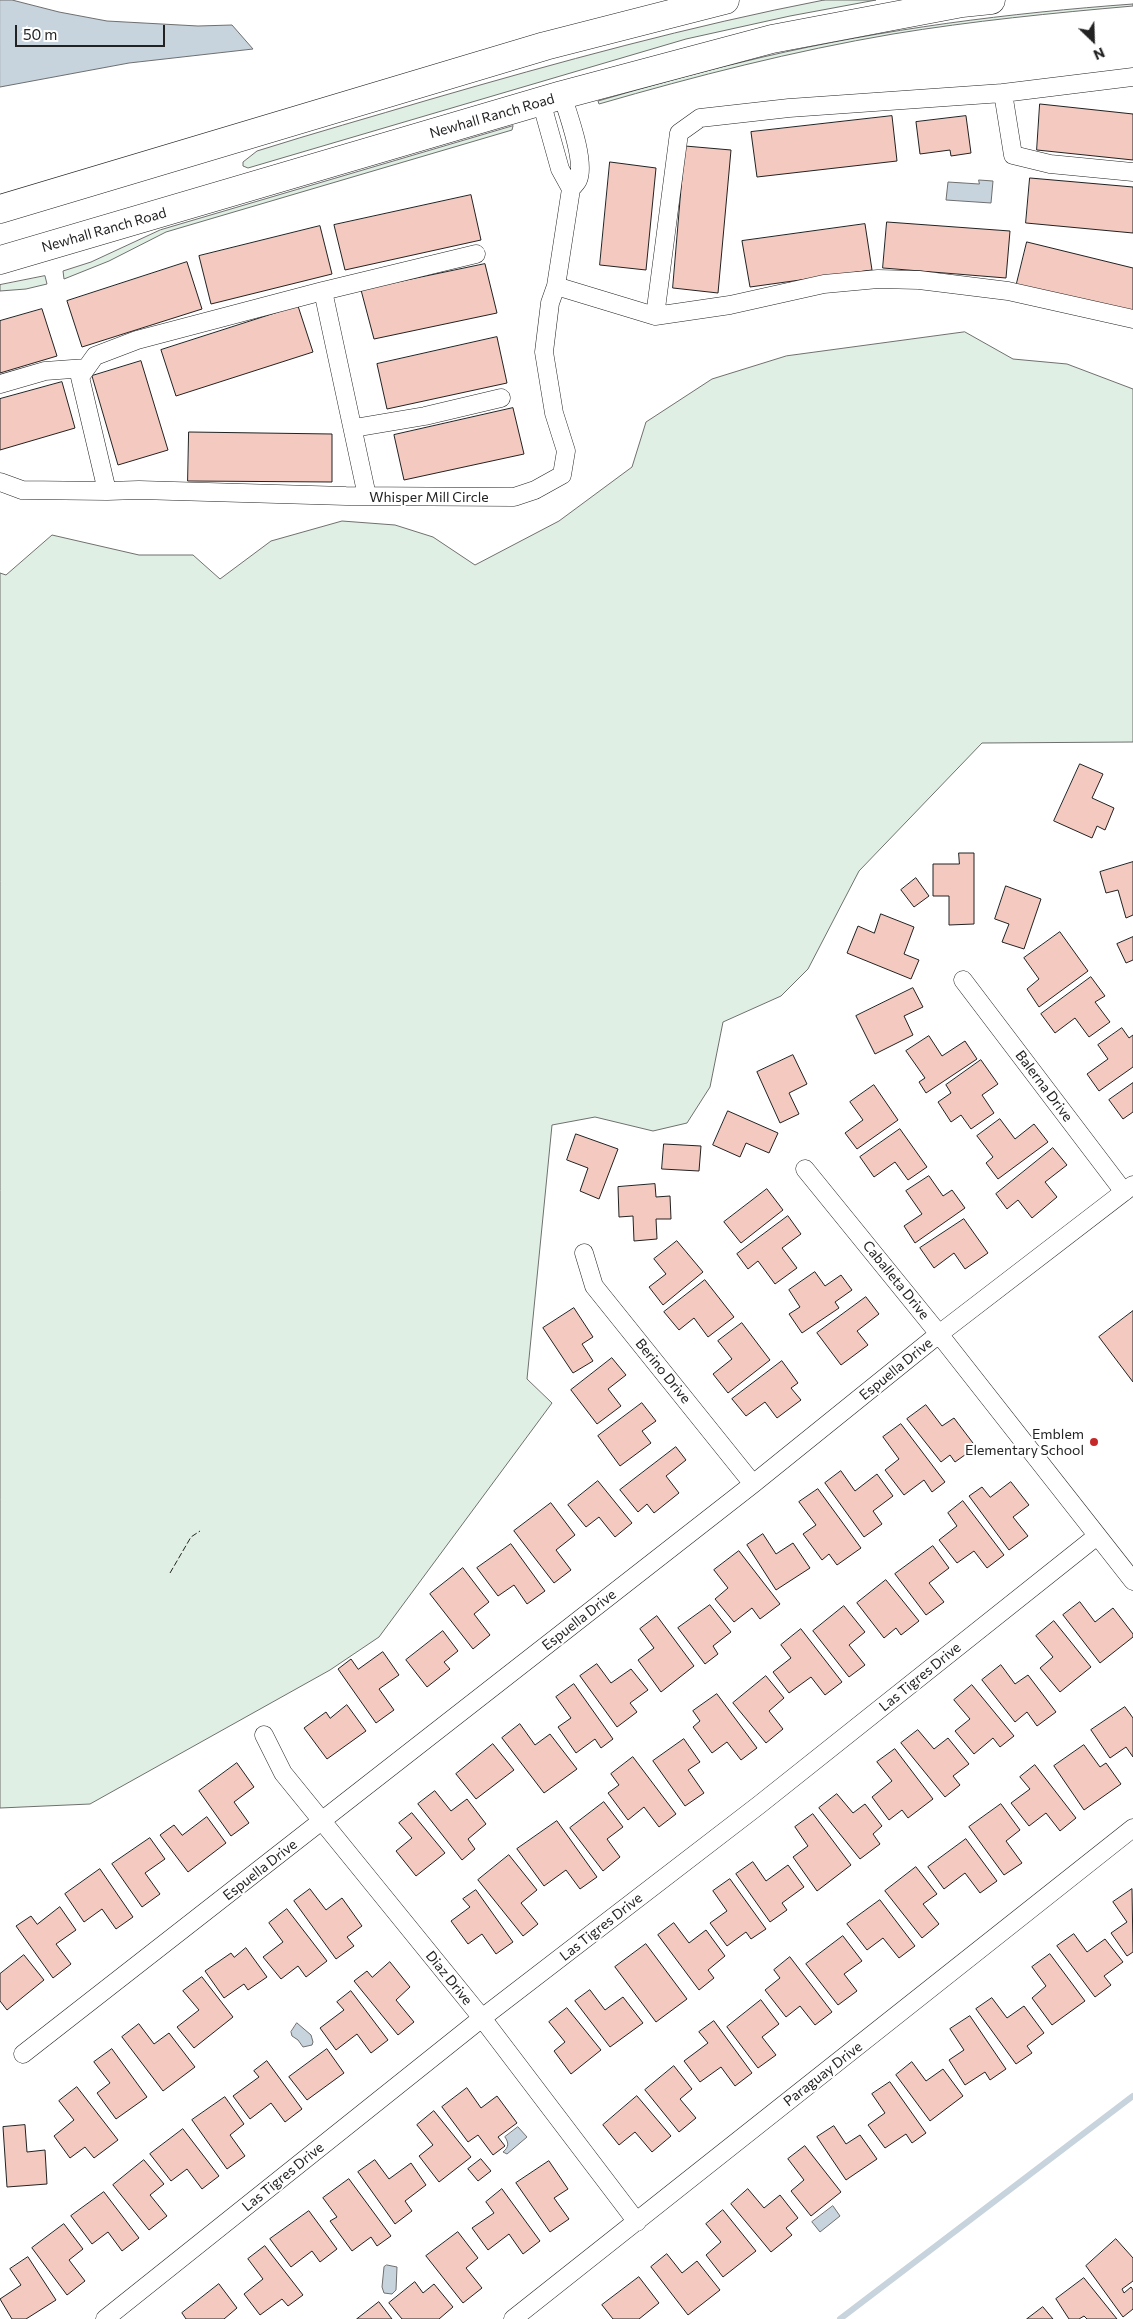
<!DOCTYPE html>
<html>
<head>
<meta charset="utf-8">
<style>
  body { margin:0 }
  #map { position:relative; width:1133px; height:2319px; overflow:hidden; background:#fff; font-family:Commissioner,sans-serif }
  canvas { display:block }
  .north { position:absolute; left:1068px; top:15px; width:50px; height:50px; -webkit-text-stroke:4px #fff; paint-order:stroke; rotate:156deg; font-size:14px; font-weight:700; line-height:20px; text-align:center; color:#222 }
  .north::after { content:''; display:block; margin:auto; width:18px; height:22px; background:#222; clip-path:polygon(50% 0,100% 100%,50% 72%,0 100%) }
  .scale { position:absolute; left:15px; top:25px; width:150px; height:22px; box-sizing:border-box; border:2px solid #222; border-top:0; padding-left:6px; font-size:15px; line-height:18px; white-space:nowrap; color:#222; -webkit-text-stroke:4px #fff; paint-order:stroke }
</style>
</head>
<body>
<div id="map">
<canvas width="1133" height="2319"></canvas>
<div class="north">N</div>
<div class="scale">50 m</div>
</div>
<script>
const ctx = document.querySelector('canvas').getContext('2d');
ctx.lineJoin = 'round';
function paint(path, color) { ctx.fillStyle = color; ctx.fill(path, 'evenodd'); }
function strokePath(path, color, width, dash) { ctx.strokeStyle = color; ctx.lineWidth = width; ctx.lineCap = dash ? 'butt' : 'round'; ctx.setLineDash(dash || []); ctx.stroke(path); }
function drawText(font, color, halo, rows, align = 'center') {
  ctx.font = font + ' Commissioner,sans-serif'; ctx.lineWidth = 4; ctx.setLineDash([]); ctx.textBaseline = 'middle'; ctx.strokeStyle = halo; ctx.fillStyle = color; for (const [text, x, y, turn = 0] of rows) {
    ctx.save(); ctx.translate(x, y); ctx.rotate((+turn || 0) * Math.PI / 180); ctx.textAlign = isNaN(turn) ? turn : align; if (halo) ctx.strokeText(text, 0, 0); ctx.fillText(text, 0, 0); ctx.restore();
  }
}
const green = new Path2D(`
  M824 0H876L790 16 686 39 248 168 243 166V162L257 151C314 133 371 117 428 100 559 62 690 26 824 0Z
  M1133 4V6C1053 13 972 21 893 34 793 51 696 76 599 104L598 101C653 85 707 70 763 57 884 29 1009 13 1133 4Z
  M513 126 512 130 166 232 109 261 64 279 63 271 91 262 160 230Z
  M45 276 47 284 26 289 0 291V285Z
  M965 332 1013 359 1067 364 1133 389V742L982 743 859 871 808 969 781 996 723 1022 710 1087 687 1123 653 1131 595 1117 552 1125 527 1379 552 1403 379 1637 330 1670 90 1804 0 1808V573L6 575 52 535 139 555H193L220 579 271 541 342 521 395 525 433 537 475 565 559 521 632 467 646 422 712 379 786 356Z`);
const water = new Path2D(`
  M0 0H12L59 12 107 21 198 26 232 25 253 49 129 63 0 87Z
  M979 180 993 181 991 203 946 200 948 182 979 184Z
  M297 2023 311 2035 313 2042 312 2045 303 2047 298 2040 292 2036 291 2032Z
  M518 2127 527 2137 507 2154 503 2152C509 2147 509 2143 505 2137Z
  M833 2206 840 2216 820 2232 812 2222Z
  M387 2265 397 2267 396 2290 392 2294 384 2293 382 2287 384 2267Z`);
const stream = new Path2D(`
  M840 2319 1133 2096`);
const building = new Path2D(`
  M1040 104 1133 114V160L1037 150Z
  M892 116 897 161 757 177 751 132Z
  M966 116 971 153 951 156 950 150 920 154 916 122Z
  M685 146 731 150 718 293 673 288Z
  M610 162 656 168 646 270 600 265Z
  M1030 178 1133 187V233L1026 223Z
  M471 195 481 240 345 270 334 225Z
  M887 222 1010 231 1006 278 883 268Z
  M865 224 872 270 750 287 742 241Z
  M320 226 332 274 211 304 199 256Z
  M1027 242 1133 268V316L1016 287Z
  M187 262 202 309 82 347 67 301Z
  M485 264 497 313 374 339 361 290Z
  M298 306 313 352 176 396 161 350Z
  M42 309 57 356 0 373V321Z
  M497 337 507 383 387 409 377 364Z
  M141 361 168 450 118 465 92 376Z
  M62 382 75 428 0 450V399Z
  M513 408 524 454 404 480 394 435Z
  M189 432 332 434V482L188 481Z
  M1080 764 1103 774 1092 798 1114 808 1105 830 1097 826 1092 838 1054 821Z
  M959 853H974V924L949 925V896H933V864H959Z
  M1133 862V915L1126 918 1118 890 1106 893 1100 872Z
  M916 878 929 896 914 907 901 890Z
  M1006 886 1041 899 1024 949 1002 942 1009 924 995 919Z
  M881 914 914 927 904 954 919 960 911 979 847 953 858 926 874 933Z
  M1060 932 1088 971 1039 1007 1027 989 1039 979 1024 958Z
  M1133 937V960L1126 963 1117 944Z
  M1091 977 1105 996 1095 1002 1110 1022 1089 1037 1075 1018 1055 1033 1041 1014Z
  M913 988 923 1007 904 1016 913 1035 875 1054 856 1016Z
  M1122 1028 1129 1038 1133 1035V1067L1099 1091 1087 1074 1108 1059 1098 1045Z
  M929 1036 942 1056 965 1041 977 1059 926 1093 919 1082 925 1078 906 1051Z
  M793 1055 807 1084 789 1093 799 1114 780 1123 757 1072Z
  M981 1060 998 1084 982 1095 994 1113 971 1129 961 1115 951 1122 938 1102 951 1093 946 1085Z
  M1133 1083V1112L1123 1119 1109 1100Z
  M874 1085 898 1120 857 1149 845 1133 863 1120 850 1102Z
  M728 1111 778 1133 769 1153 746 1143 740 1157 713 1145Z
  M1000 1119 1015 1139 1034 1124 1048 1142 998 1179 986 1163 993 1157 977 1136Z
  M900 1129 927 1167 908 1180 895 1162 874 1177 860 1157Z
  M576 1134 618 1149 599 1199 580 1191 588 1168 567 1160Z
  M664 1144 701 1146 699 1171 662 1169Z
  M1053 1148 1067 1165 1045 1182 1057 1197 1032 1218 1018 1200 1007 1209 996 1194Z
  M929 1176 943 1196 952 1190 965 1208 915 1243 904 1226 922 1214 906 1191Z
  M655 1184 656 1197 670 1196 671 1219H656L657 1239 634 1241 633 1216 619 1217 618 1187Z
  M767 1189 783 1210 741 1243 724 1222Z
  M788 1216 801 1234 782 1248 797 1268 775 1284 758 1261 748 1269 737 1254Z
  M964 1219 988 1253 965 1269 954 1253 934 1268 920 1248Z
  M677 1241 703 1272 663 1305 649 1287 666 1274 654 1259Z
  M815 1272 825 1286 841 1275 852 1290 835 1302 839 1308 802 1333 789 1314 800 1307 789 1290Z
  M705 1280 734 1317 708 1337 694 1318 679 1330 664 1312Z
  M866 1297 879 1314 857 1331 868 1345 841 1365 817 1333Z
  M574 1308 593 1337 582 1344 593 1361 573 1373 543 1328Z
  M1133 1311V1382L1099 1337Z
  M742 1323 770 1360 728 1393 713 1374 732 1359 718 1341Z
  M612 1358 626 1375 608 1389 621 1406 597 1424 571 1390Z
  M782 1361 798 1383 791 1388 801 1400 777 1418 765 1402 746 1416 732 1399Z
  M642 1403 656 1421 642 1431 651 1443 620 1466 598 1436Z
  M926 1405 942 1426 954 1418 976 1447 955 1462 950 1455 941 1462 907 1419Z
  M901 1424 945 1482 932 1492 924 1480 904 1495 885 1470 899 1459 883 1437Z
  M676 1447 686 1460 666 1476 679 1493 654 1513 647 1504 638 1512 620 1490Z
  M841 1471 855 1491 877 1474 893 1496 873 1511 882 1524 864 1537 825 1483Z
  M598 1481 632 1523 615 1537 599 1517 586 1527 568 1505Z
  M1011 1482 1029 1505 1013 1517 1028 1536 1009 1550 969 1496 982 1487 990 1497Z
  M818 1489 861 1548 837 1565 829 1554 822 1560 803 1534 816 1525 799 1502Z
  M963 1501 1004 1555 987 1568 974 1551 957 1563 939 1540 957 1526 948 1513Z
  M551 1503 575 1535 556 1550 571 1570 554 1583 514 1531Z
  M763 1534 776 1554 793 1543 810 1568 776 1590 747 1545Z
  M511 1544 545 1591 527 1604 514 1585 498 1596 477 1568Z
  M933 1546 949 1568 929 1583 944 1602 926 1615 895 1574Z
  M739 1551 780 1604 760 1619 752 1608 734 1622 715 1599 728 1588 714 1570Z
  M463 1568 489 1602 474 1614 490 1635 473 1649 430 1594Z
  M886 1580 919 1621 901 1635 896 1628 884 1638 857 1603Z
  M1080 1602 1095 1622 1113 1608 1133 1634V1637L1100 1663 1063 1615Z
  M710 1605 731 1632 713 1646 718 1654 705 1664 678 1628Z
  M844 1606 865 1632 849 1645 865 1665 849 1677 813 1631Z
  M657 1616 694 1666 661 1692 638 1660 654 1648 640 1629Z
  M1054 1621 1091 1667 1060 1692 1040 1668 1053 1657 1036 1636Z
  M801 1629 842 1682 825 1695 811 1677 789 1693 773 1672 791 1658 781 1645Z
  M443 1631 458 1651 444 1662 450 1669 427 1687 406 1660Z
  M383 1652 399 1675 379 1689 394 1710 376 1723 338 1669 351 1659 358 1669Z
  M597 1664 611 1683 631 1669 648 1690 630 1703 637 1712 617 1727 580 1676Z
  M1001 1665 1015 1684 1028 1675 1056 1712 1037 1726 1027 1712 1015 1722 982 1680Z
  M766 1676 784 1698 769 1711 783 1729 766 1743 733 1703Z
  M574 1684 613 1739 601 1748 595 1739 576 1753 558 1727 571 1718 556 1697Z
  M972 1685 1014 1736 1000 1747 993 1738 974 1754 955 1731 970 1719 954 1700Z
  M717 1694 757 1748 741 1760 727 1742 712 1753 693 1727 700 1721 693 1711Z
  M347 1705 366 1731 327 1759 304 1728 326 1712 330 1718Z
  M1125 1707 1133 1718V1757L1126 1747 1110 1758 1091 1730Z
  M520 1724 535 1745 550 1734 577 1769 544 1793 502 1738Z
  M918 1730 934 1749 948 1738 969 1764 953 1776 960 1785 945 1797 901 1743Z
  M684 1739 700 1762 688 1770 704 1793 685 1806 653 1761Z
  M493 1744 514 1770 476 1799 456 1774Z
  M1084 1745 1100 1767 1106 1763 1121 1784 1084 1810 1054 1766Z
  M895 1749 933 1799 908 1818 902 1810 889 1820 872 1797 892 1781 877 1762Z
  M633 1757 676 1814 659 1827 644 1807 628 1820 608 1793 619 1785 611 1774Z
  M237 1763 254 1787 234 1802 249 1823 231 1836 199 1791Z
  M1035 1765 1076 1818 1060 1831 1046 1813 1029 1826 1011 1803 1030 1789 1020 1777Z
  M435 1791 451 1811 467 1799 486 1824 468 1839 475 1849 462 1860 418 1804Z
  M837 1794 853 1813 865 1804 882 1826 873 1834 880 1844 860 1859 819 1808Z
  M604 1802 623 1827 607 1839 620 1857 603 1871 570 1828Z
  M1001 1804 1020 1830 1006 1841 1022 1863 1004 1875 969 1827Z
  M412 1813 445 1853 416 1876 396 1851 412 1838 399 1823Z
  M813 1814 851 1865 817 1891 793 1857 808 1846 795 1827Z
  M207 1817 226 1843 188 1872 160 1835 174 1825 182 1835Z
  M557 1821 597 1877 580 1889 566 1870 544 1886 517 1849Z
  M150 1838 165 1859 145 1873 160 1894 142 1907 112 1864Z
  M966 1839 997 1881 980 1893 965 1873 944 1889 928 1867Z
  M509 1855 537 1890 521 1903 538 1924 523 1936 478 1880Z
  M753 1862 766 1881 788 1865 804 1887 782 1903 787 1910 770 1922 736 1874Z
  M916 1867 937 1894 923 1904 939 1924 922 1938 885 1891Z
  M100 1869 133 1917 116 1929 102 1909 84 1922 65 1894Z
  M730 1879 766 1929 751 1939 746 1932 727 1946 710 1923 727 1911 713 1891Z
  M310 1889 326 1910 342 1898 362 1926 347 1937 354 1946 336 1959 294 1901Z
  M1132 1889 1133 1952 1127 1956 1111 1933 1127 1922 1113 1902Z
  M476 1890 513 1942 496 1954 482 1934 468 1944 451 1921 470 1907 463 1899Z
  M880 1900 915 1946 899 1958 883 1938 867 1950 847 1924Z
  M60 1907 76 1930 56 1944 71 1964 53 1978 16 1926 31 1916 37 1924Z
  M287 1909 327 1961 306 1977 298 1966 281 1979 263 1957 283 1942 269 1923Z
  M674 1923 689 1943 706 1930 725 1956 708 1970 714 1978 699 1990 658 1935Z
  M1074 1934 1087 1952 1105 1939 1123 1962 1104 1976 1111 1985 1095 1997 1057 1946Z
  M843 1936 862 1961 844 1974 857 1991 838 2005 806 1964Z
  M646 1944 687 1999 656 2022 615 1967Z
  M246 1948 267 1977 248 1990 244 1984 224 1998 205 1971 231 1953 234 1957Z
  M1050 1954 1085 2001 1052 2025 1032 1998 1046 1986 1032 1967Z
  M24 1955 44 1980 7 2010 0 2001V1974Z
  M790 1957 832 2012 815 2025 800 2006 786 2017 765 1990 780 1978 774 1970Z
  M390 1962 410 1987 396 2000 414 2022 398 2035 354 1981 367 1971 372 1977Z
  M202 1977 233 2017 194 2048 177 2027 199 2010 183 1991Z
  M590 1990 605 2010 623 1997 643 2023 610 2047 575 2001Z
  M351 1991 388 2040 371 2053 357 2034 336 2050 320 2028 344 2010 337 2002Z
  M992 1998 1007 2018 1024 2006 1044 2033 1027 2046 1032 2053 1016 2064 976 2009Z
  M761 2000 779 2024 762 2037 776 2055 758 2068 727 2027Z
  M567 2008 601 2050 571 2074 554 2051 565 2042 549 2022Z
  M970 2016 1006 2069 990 2080 985 2072 965 2085 949 2060 964 2050 950 2029Z
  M714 2021 752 2073 735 2086 721 2067 700 2082 684 2061 708 2043 699 2032Z
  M139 2024 154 2044 169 2033 195 2067 163 2091 122 2037Z
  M112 2049 147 2097 116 2119 97 2093 110 2083 94 2062Z
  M327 2049 344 2073 307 2100 289 2077Z
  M267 2061 302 2109 285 2122 271 2103 250 2119 233 2096 259 2077 254 2071Z
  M912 2062 926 2081 943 2069 963 2096 930 2121 896 2075Z
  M674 2066 692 2089 680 2099 696 2118 679 2132 645 2090Z
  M890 2082 926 2133 912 2143 906 2134 885 2148 868 2125 885 2113 872 2094Z
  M77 2087 118 2140 94 2158 85 2147 70 2158 54 2136 74 2120 59 2101Z
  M467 2088 481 2108 497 2096 517 2123 498 2137 505 2146 493 2155 478 2135 468 2142 442 2107Z
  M637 2096 671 2136 652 2152 635 2132 619 2145 603 2125Z
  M225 2097 244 2124 230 2135 245 2156 227 2169 192 2120Z
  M434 2111 471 2157 439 2182 419 2156 433 2145 417 2125Z
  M25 2125 27 2152 45 2150 47 2184 7 2187 3 2127Z
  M834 2126 846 2144 860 2135 877 2159 846 2180 817 2137Z
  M183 2129 219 2176 202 2189 187 2169 171 2181 150 2154Z
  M805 2146 841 2192 811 2216 791 2191 804 2180 788 2159Z
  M481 2159 491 2171 478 2181 468 2169Z
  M144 2160 164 2184 150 2195 167 2216 149 2230 113 2185Z
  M375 2160 389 2179 411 2163 426 2185 405 2201 412 2211 395 2224 358 2172Z
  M549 2161 568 2189 554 2198 569 2219 550 2232 516 2183Z
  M349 2179 391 2236 377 2246 371 2237 352 2251 330 2221 337 2217 323 2198Z
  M502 2189 540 2241 523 2254 509 2234 488 2250 472 2228 494 2213 486 2202Z
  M748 2189 764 2208 780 2195 798 2218 786 2228 792 2235 771 2252 731 2204Z
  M104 2192 139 2238 122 2251 108 2232 92 2244 71 2216Z
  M723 2210 756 2251 723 2277 706 2255 721 2242 706 2224Z
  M309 2211 337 2249 320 2262 312 2251 291 2267 270 2239Z
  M64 2224 83 2249 69 2260 85 2281 67 2295 32 2248Z
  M458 2232 478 2258 466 2268 482 2288 463 2303 426 2256Z
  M1116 2239 1133 2258V2281L1122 2289 1124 2293 1131 2287 1133 2290V2309L1123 2317 1086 2266Z
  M265 2246 303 2295 288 2306 282 2299 260 2315 244 2294 263 2279 248 2259Z
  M667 2254 682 2273 697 2261 720 2290 688 2315 651 2267Z
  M28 2257 56 2300 26 2319H12L0 2299 21 2285 10 2269Z
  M639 2277 659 2303 639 2319H613L602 2305Z
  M1084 2278 1117 2319H1087L1084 2316 1079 2319H1069L1056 2299Z
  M415 2282 423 2293 434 2284 453 2307 439 2319H402L389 2303Z
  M219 2284 237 2308 224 2319H186L182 2313Z
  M379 2302 392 2319H357Z
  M1043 2307 1053 2319H1027Z`);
const street = new Path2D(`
  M1003 93 1013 155 1050 164 1133 172
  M541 101 560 169 571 189
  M556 286 655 316 730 305 824 284 878 279 919 280 1008 291 1133 319
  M323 291 476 254
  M655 316 679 133 700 118 789 108 1003 93 1133 77
  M0 384 45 371 86 368
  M354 428 425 416 501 398
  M0 482 22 490 107 491 139 490 346 496 514 497 535 490 562 475 566 451 554 413 544 352 550 303 556 286 571 189C573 186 577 183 578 180 586 162 568 114 562 95
  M107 491 80 377 95 356 137 340 323 291 367 496
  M963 980 1124 1192
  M805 1169 939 1334 1133 1581
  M584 1253 594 1286 753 1484
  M264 1735 283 1773 482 2018 637 2222
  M23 2054 753 1484 939 1334 1133 1185
  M105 2319 482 2018 759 1805 1097 1536
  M513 2319 1133 1828`);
const primary = new Path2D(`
  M0 209 545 46 725 0
  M0 260 562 95 772 39 962 3 991 0`);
const fence = new Path2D(`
  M170 1573 191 1537 200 1531`);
const markers = [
  [1094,1442,5,"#c62828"]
];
const streetNames = [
  ["Newhall Ranch Road",492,116,-16],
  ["Newhall Ranch Road",104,230,-16],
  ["Whisper Mill Circle",429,497],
  ["Balerna Drive",1044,1086,53],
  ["Caballeta Drive",896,1280,51],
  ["Espuella Drive",896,1369,-39],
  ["Berino Drive",663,1371,51],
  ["Espuella Drive",579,1620,-38],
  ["Las Tigres Drive",920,1677,-39],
  ["Espuella Drive",260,1870,-38],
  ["Las Tigres Drive",601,1927,-38],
  ["Diaz Drive",449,1978,51],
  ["Paraguay Drive",823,2074,-38],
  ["Las Tigres Drive",283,2177,-39]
];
const poiNames = [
  ["Emblem",1084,1434],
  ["Elementary School",1084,1450]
];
paint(green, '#e0efe3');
strokePath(green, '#6f6f6f', 1);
paint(water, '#c7d3dd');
strokePath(water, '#6f6f6f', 1);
strokePath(stream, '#c7d3dd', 6);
paint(building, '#f3c9c0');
strokePath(building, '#222', 1);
strokePath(street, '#222', 19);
strokePath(primary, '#222', 29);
strokePath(street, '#fff', 18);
strokePath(primary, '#fff', 28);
strokePath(fence, '#222', 1, [6, 2.5]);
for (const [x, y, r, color] of markers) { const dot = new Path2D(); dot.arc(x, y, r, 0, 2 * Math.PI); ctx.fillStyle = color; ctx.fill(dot); strokePath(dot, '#fff', 2); }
drawText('14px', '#222', '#fff', streetNames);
drawText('14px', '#222', '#fff', poiNames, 'right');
</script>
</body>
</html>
